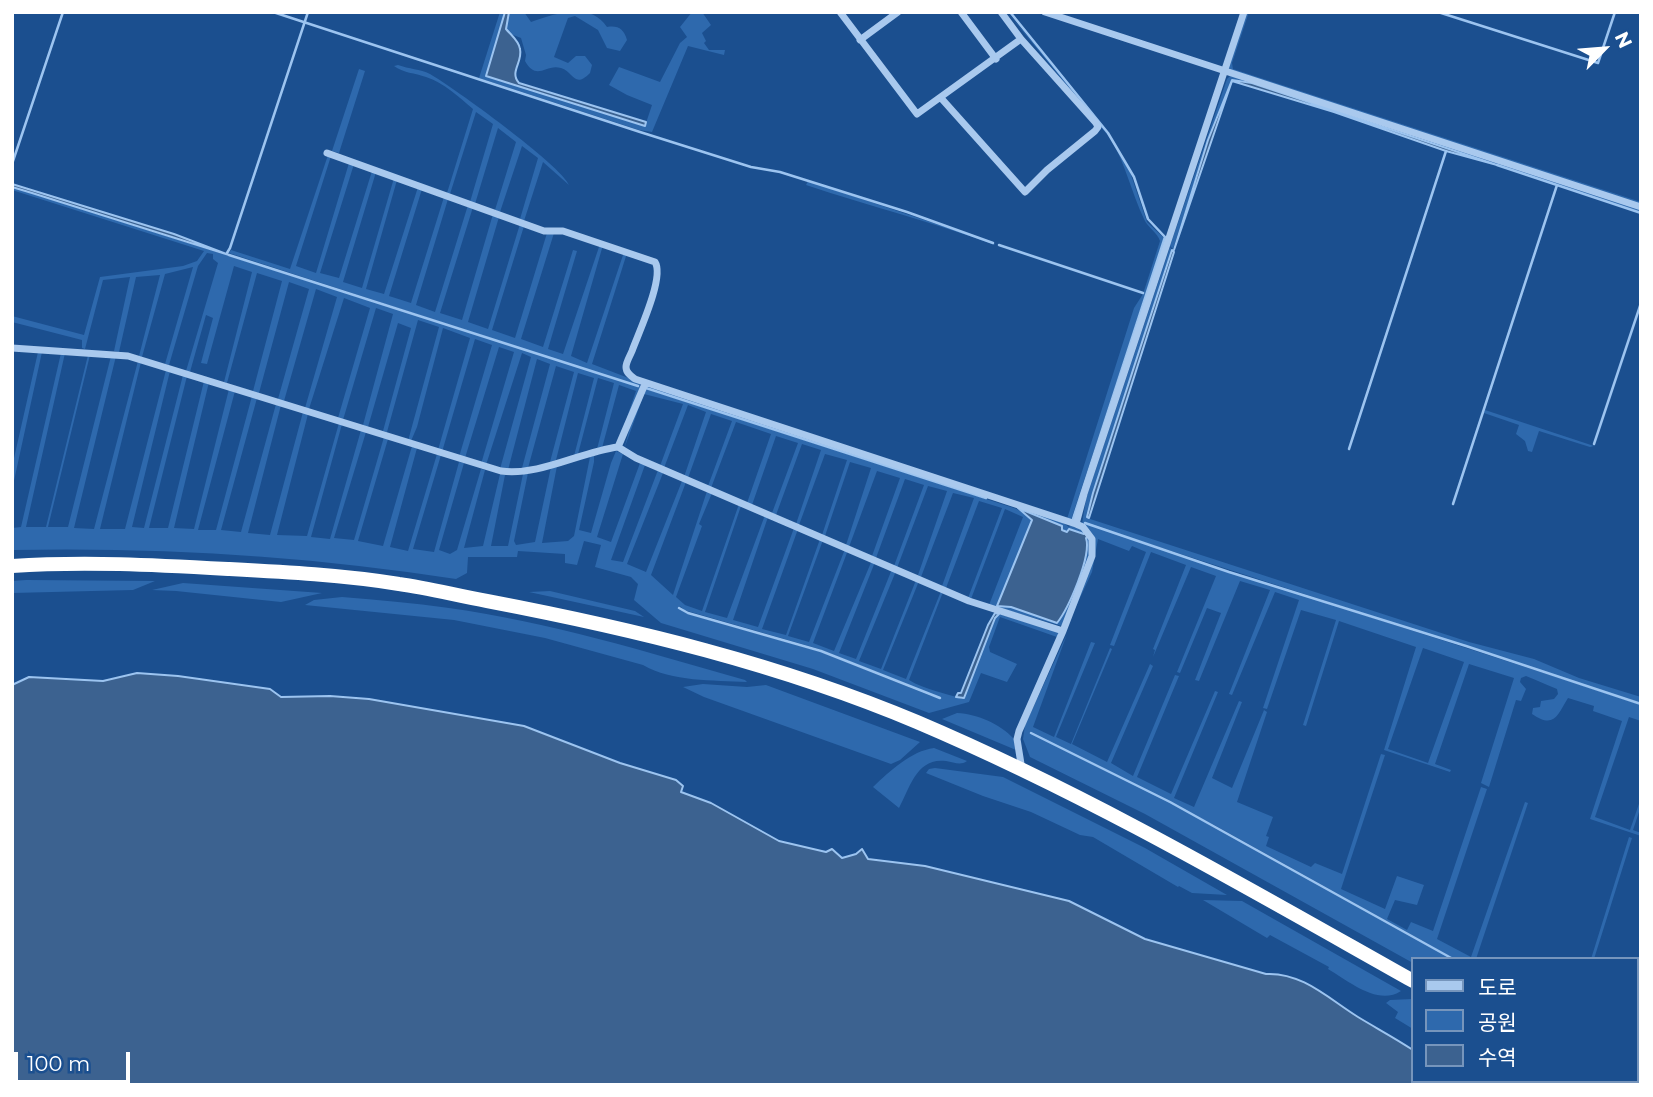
<!DOCTYPE html>
<html>
<head>
<meta charset="utf-8">
<style>
  body { margin:0 }
  #map { position:relative; width:1653px; height:1097px; overflow:hidden; background:#1b4f8f; font-family:Montserrat,"Noto Sans KR",sans-serif }
  canvas { display:block }
  .frame { position:absolute; inset:0; border:14px solid #fff; pointer-events:none }
  .legend { position:absolute; left:1411px; top:957px; width:228px; height:126px; box-sizing:border-box; background:#1b4f8f; border:2px solid #7695bc; margin:0; padding:9px 12px; list-style:none; font-size:21px; color:#fff }
  .legend li { display:flex; align-items:center; gap:14px; height:35px }
  .legend b { width:35px; border:2px solid #7695bc }
  .north { position:absolute; left:1569px; top:14px; width:70px; height:70px; -webkit-text-stroke:5px #1b4f8f; paint-order:stroke; rotate:65deg; font-size:19px; font-weight:700; line-height:28px; text-align:center; color:#fff }
  .north::after { content:''; display:block; margin:auto; width:24px; height:32px; background:#fff; clip-path:polygon(50% 0,100% 100%,50% 72%,0 100%) }
  .scale { position:absolute; left:14px; top:1052px; width:116px; height:32px; box-sizing:border-box; border:4px solid #fff; border-top:0; padding-left:9px; font-size:21px; line-height:24px; white-space:nowrap; color:#fff; -webkit-text-stroke:5px #1b4f8f; paint-order:stroke }
</style>
</head>
<body>
<div id="map">
<canvas width="1653" height="1097"></canvas>
<div class="frame"></div>
<ul class="legend">
<li><b style="height:9px;background:#a9c9ee"></b>도로</li>
<li><b style="height:19px;background:#2e69ad"></b>공원</li>
<li><b style="height:19px;background:#3c6290"></b>수역</li>
</ul>
<div class="north">N</div>
<div class="scale">100 m</div>
</div>
<script>
const ctx = document.querySelector('canvas').getContext('2d');
ctx.lineJoin = 'round';
function paint(path, color) { ctx.fillStyle = color; ctx.fill(path, 'evenodd'); }
function strokePath(path, color, width, dash) { ctx.strokeStyle = color; ctx.lineWidth = width; ctx.lineCap = dash ? 'butt' : 'round'; ctx.setLineDash(dash || []); ctx.stroke(path); }
const green = new Path2D(`
  M500 12H505L486 76 645 126 652 105 627 95 609 85 619 67 660 82 680 43 687 37 680 27 692 12H702L711 25 702 33 706 41 704 43 709 50H725L724 55 688 46 652 132 639 130 479 78Z
  M509 12H524L531 22C554 14 590 1 607 27 618 25 624 29 627 40L620 51 607 48 598 30 575 16 568 18 554 57 568 63 576 56H585L592 65 590 73C574 89 574 72 561 68 546 63 537 82 525 61L526 55 521 38 508 33 506 29Z
  M1007 12 1073 89 1112 140 1130 172 1147 222 1164 238 1071 520 1067 519 1134 308 1143 294 1160 241C1157 232 1148 228 1144 219 1131 192 1126 164 1110 138Z
  M1247 12H1249L1232 63 1233 69 1641 202V205L1230 70 1228 65Z
  M398 65C409 69 420 69 430 74 453 87 562 166 569 185L543 162 524 221 520 219 538 158 522 146 500 212 495 210 516 142 498 128 475 204 470 202 493 124 476 112 450 194 447 193 473 109C459 97 444 83 426 77 415 73 403 73 394 66Z
  M359 69 365 71 339 153 332 151Z
  M1231 75 1641 210V212L1252 83 1232 80 1208 140 1173 249 1170 246 1227 79Z
  M328 155 331 156 296 266 316 273 349 163 354 164 320 273 339 278 372 171 376 172 343 282 362 288 394 178 397 180 366 289 384 294 418 187 422 189 389 296 411 303 444 197 448 199 416 305 435 312 468 205 473 207 440 313 462 320 493 214 499 217 468 322 488 329 520 224 524 226 492 330 515 338 547 233H554L521 339 543 347 573 250 577 251 548 349 563 354 600 244 603 245 571 356 587 363 624 252 627 253 592 364 639 382 641 387 625 423 636 391 619 385 602 448 597 449 614 383 598 378 578 454 574 456 594 378 578 373 556 460 550 462 574 372 556 366 528 468H522L550 364 537 359 508 470 500 469 531 357 522 353 486 465 481 464 514 352 499 347 465 458 459 457 492 345 475 339 442 452 438 450 470 338 443 328 417 427 411 441H408L439 327 418 320 387 432 383 431 411 328 398 323 368 427 363 425 393 314 376 308 343 420 338 418 370 308 344 298 309 409 305 408 337 297 316 289 284 401 278 399 309 289 289 282 259 393 253 391 282 281 257 273 227 383 224 382 252 272 234 266 207 364 201 363 213 318 206 315 190 372 186 371 218 263 213 259V254L207 253 198 266 169 365 165 364 193 267 165 274 142 357 139 356 160 275 136 277 119 352 114 351 130 277 103 280 85 349 82 348V340L12 322V316L84 335 100 277 183 266 197 261 204 251 12 190V187L638 386 229 253 231 250 290 269Z
  M808 181 993 243 995 245C933 222 869 206 806 185Z
  M1170 247 1172 250 1093 493 1087 518 1469 642 1534 659 1579 678 1641 697V703L1085 523C1269 587 1456 643 1641 705V721L1629 717 1595 817 1630 830 1641 798V806L1633 830 1641 833V836L1590 819 1622 721 1593 711 1594 706 1568 698C1557 716 1554 729 1532 714L1533 708 1540 707 1541 701 1554 699 1558 694 1557 689C1546 685 1537 680 1526 676L1521 678 1520 682 1526 689 1521 701 1516 700 1489 787 1481 783 1514 678 1469 664 1435 764 1451 770 1450 772 1384 750 1416 647 1339 621 1306 726 1303 725 1336 620 1301 610 1267 709 1263 708 1299 600 1275 592 1232 695 1229 694 1270 590 1240 581 1199 681 1195 680 1221 613 1207 608 1180 673 1177 672 1216 576 1191 567 1153 657 1155 650 1153 649 1186 565 1151 552 1114 646 1110 645 1146 552 1132 546 1129 551 1098 539 1092 572 1072 615 1095 551 1082 524 1086 499ZM1423 648 1464 662 1428 763 1388 749Z
  M38 352H42L12 490V467Z
  M61 353H65L26 527H46L88 355H90L48 527H68L111 356H116L74 528 94 529 138 361 141 362 100 529H125L166 370 170 371 132 527 144 528 183 375 187 376 149 528H168L204 381 209 382 174 528 194 529 229 389 235 391 198 530H216L252 396 257 398 221 530 241 532 276 404 281 405 248 533 270 535 303 412 308 414 277 535 307 536 339 423 342 424 311 537 330 539 361 430 366 432 334 538 354 540 384 437 388 439 358 541 383 546 412 446 417 448 390 547 408 551 437 454 441 455 413 549 434 552 459 462 464 463 439 550 450 554 457 550 481 469 485 470 464 548 483 546 500 474 505 475 491 546H508L523 474 528 473 514 541 516 545 535 542 551 467 557 466 542 543 568 541 574 536 590 457 594 456V462L579 530 591 533 611 463 616 451 623 454 597 537 611 542 640 463 645 465 611 560 623 562 658 470 663 473 627 564 646 572 682 481 686 482 651 575 673 595 707 491 712 493 699 524 702 526 676 597 685 605 702 611 739 504 741 506 705 612 727 618 765 515 768 517 733 620 758 627 794 528 798 529 762 629 786 635 820 539 823 540 788 636 809 642 845 549 848 550 813 643 834 651 872 560 875 562 839 653 856 659 892 569 896 571 859 661 881 669 916 580 919 581 883 670 906 679 941 591 943 592 909 680C925 690 946 693 962 699L995 618 999 614 1058 632 1059 635 1057 637 1000 617 989 647 990 652 1017 664 1007 682 981 673 969 702 929 713 813 669 661 623 634 600 638 584 631 577 595 567 601 545 584 541 577 565 565 563V554L518 551 517 557H468L467 573 456 579C308 556 161 547 12 550V528L21 527ZM680 606 684 610 819 649 942 698 931 696 821 652 688 614 681 610Z
  M654 387 1059 520 1069 527 1071 525 1085 531 1084 534 1079 531 1068 532 1061 530V526L1033 512 647 388Z
  M646 389 1017 509 1032 520 997 605 1011 607 1058 622C1068 604 1093 557 1086 538L1089 534 1090 552 1062 626 989 605 1023 517 1005 509 971 599 968 598 1002 508 979 501 946 588 942 586 974 498 953 493 921 577 918 575 947 491 928 486 897 568 894 566 924 485 905 479 876 558 872 556 900 478 877 471 849 547 846 545 871 468 850 462 825 536 822 535 847 460 825 454 799 525 796 524 821 450 802 444 776 515 772 513 798 443 776 436 752 505 747 503 771 434 736 422 711 488 708 486 732 421 711 414 688 478 684 477 706 412 688 405 664 468 660 466 683 404 644 394 624 449 634 413Z
  M1485 410 1594 446 1590 447 1539 431 1532 452 1528 451 1525 441 1516 434 1519 425 1484 413Z
  M12 581 26 580 155 581 133 590 12 593Z
  M183 583 322 593 281 602 176 591 152 590Z
  M550 591 635 611 644 617 529 592Z
  M342 597C378 600 413 603 449 608 549 622 647 652 745 680L747 682C713 680 672 682 643 665L545 638 454 620 305 605 314 600Z
  M1067 634 1033 727 1054 737 1091 642 1095 643 1056 737 1071 744 1110 648 1112 649 1072 744 1107 762 1150 664 1153 666 1111 763 1133 776 1175 675 1179 676 1137 777 1171 794 1215 691 1218 692 1174 798 1194 807 1239 701 1242 702 1212 778 1232 788 1264 710 1267 712 1237 802 1273 817 1266 836 1269 837 1266 846 1311 867 1315 863 1342 874 1381 754 1385 755 1341 889 1385 909 1397 876 1424 885 1417 905 1395 900 1387 919 1407 930 1411 922 1433 931 1481 787 1487 789 1437 939 1471 957 1525 802 1528 803 1476 959H1455L1216 826 1030 731 1169 802 1452 959H1413V963L1145 814 1030 757 1023 739 1025 725Z
  M703 684 747 687 766 685 920 742 900 760 891 764 704 697 683 687Z
  M957 713C978 714 1000 724 1014 739L1016 750 942 719Z
  M934 748 967 761C960 766 954 762 946 761 917 757 910 787 899 808L873 787C890 771 911 751 934 748Z
  M935 768 1003 777 1145 848 1227 895 1192 893 1179 886 1178 887 1093 837 1080 835 1031 812 983 796 926 773 929 769Z
  M1629 837 1632 838 1594 959H1591Z
  M1203 900 1242 901 1401 991C1378 1006 1350 982 1328 969L1329 967 1270 935 1267 938Z
  M1413 999V1029L1395 1018 1398 1012 1386 1003 1390 1000Z`);
const water = new Path2D(`
  M505 12H509L506 29C511 35 519 41 520 49 523 62 509 72 519 83L646 122 645 126 486 76Z
  M1232 80 1252 83 1497 165 1446 151 1334 112 1232 81 1174 250 1208 140Z
  M12 184 174 234 229 255 32 193 12 187Z
  M1172 250 1174 252 1089 518 1087 517 1093 493Z
  M1018 508 1062 526V530L1067 532 1069 529 1084 534 1085 531 1089 534 1086 538C1092 556 1068 609 1057 623L1011 607 997 606 1032 520Z
  M995 613 999 614 995 618 964 698 956 697 958 693H961L988 625Z
  M137 673 178 676 270 689 281 697 330 696 369 699 524 726 620 763 676 780 683 786 681 792 711 803 779 841 826 852 832 849 842 858 856 854 862 849 868 859 925 866 1069 901 1145 939 1266 974C1302 972 1329 999 1358 1017 1376 1028 1395 1038 1413 1050V1081H1446L1451 1085H12V685L29 677 103 681Z`);
const stream = new Path2D(`
  M273 12 640 132 751 167 780 172 907 212 993 243
  M1010 12 1108 133 1134 177 1148 219 1165 237 1073 519
  M1438 12 1598 63 1615 12
  M12 164 63 12
  M1497 165 1641 213
  M999 245 1143 293
  M227 253 230 248 308 12
  M229 255 638 386
  M646 388 986 498
  M1594 444 1641 303
  M1349 449 1446 151
  M1453 504 1557 185
  M1085 523 1229 572 1466 646 1641 704
  M679 608 688 613 821 651 940 698
  M1031 733 1170 802 1453 959
  M1637 1054 1641 1057`);
const street = new Path2D(`
  M840 12 917 114 1021 39
  M961 12 996 59
  M1045 12 1641 207
  M860 40 898 12
  M941 98 1025 192 1047 170 1095 131 1098 127 1096 123 1021 39 1001 12
  M327 153 544 231H563L655 262C665 277 638 334 632 351 630 356 626 362 626 367 626 373 631 376 635 379L1076 524
  M12 348 128 356 501 471C540 476 580 452 618 447L636 458 969 601 1063 631
  M618 447 645 384
  M1022 770 1017 739 1019 731 1063 631 1092 556V539L1083 527 1076 524 1084 494 1244 12`);
const highway = new Path2D(`
  M12 566C84 561 156 565 228 569 285 572 343 575 399 584 429 588 458 596 487 601 634 629 779 664 917 722 1089 795 1251 890 1413 981
  M1593 1081 1599 1085`);
paint(green, '#2e69ad');
paint(water, '#3c6290');
strokePath(water, '#9cc4f0', 2);
strokePath(stream, '#9cc4f0', 2.5);
strokePath(street, '#a9c9ee', 7);
strokePath(highway, '#fff', 14);
</script>
</body>
</html>
